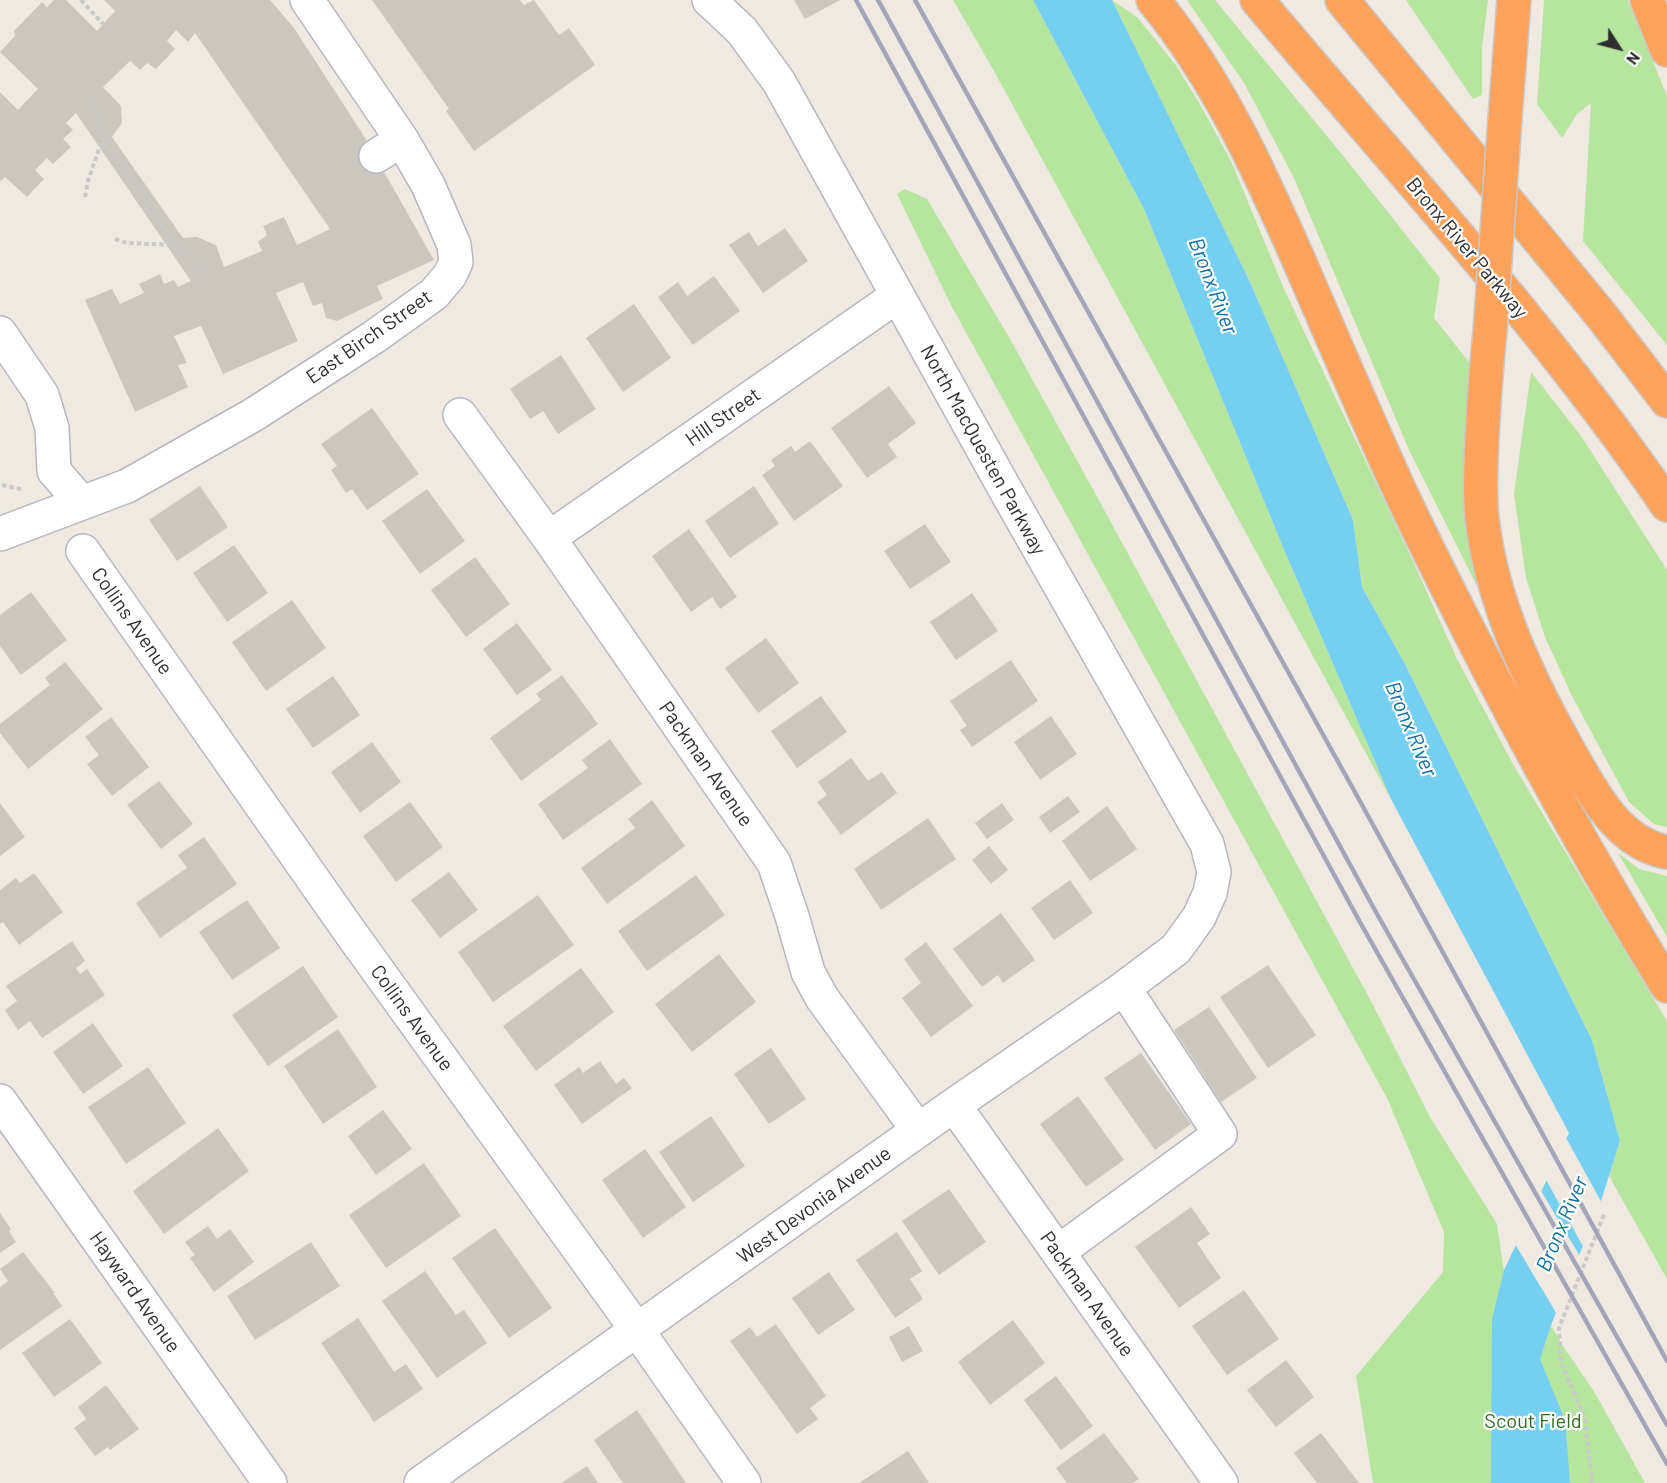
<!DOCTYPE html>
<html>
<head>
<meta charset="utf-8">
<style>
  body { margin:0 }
  #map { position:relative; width:1667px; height:1483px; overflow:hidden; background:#efe9e1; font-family:Barlow,sans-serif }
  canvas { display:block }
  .north { position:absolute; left:1589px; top:18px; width:60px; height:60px; -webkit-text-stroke:4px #fff; paint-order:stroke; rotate:126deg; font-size:16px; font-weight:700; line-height:24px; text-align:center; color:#2e2e2e }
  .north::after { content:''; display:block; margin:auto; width:21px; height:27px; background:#2e2e2e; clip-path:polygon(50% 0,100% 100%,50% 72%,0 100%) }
</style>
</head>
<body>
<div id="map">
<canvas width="1667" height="1483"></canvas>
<div class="north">N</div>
</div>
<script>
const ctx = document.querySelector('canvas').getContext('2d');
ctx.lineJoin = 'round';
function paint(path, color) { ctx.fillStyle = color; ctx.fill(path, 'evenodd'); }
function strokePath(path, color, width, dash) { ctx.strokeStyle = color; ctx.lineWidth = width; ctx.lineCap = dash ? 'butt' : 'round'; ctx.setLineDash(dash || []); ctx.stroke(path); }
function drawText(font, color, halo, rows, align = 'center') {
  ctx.font = font + ' Barlow,sans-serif'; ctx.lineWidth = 4.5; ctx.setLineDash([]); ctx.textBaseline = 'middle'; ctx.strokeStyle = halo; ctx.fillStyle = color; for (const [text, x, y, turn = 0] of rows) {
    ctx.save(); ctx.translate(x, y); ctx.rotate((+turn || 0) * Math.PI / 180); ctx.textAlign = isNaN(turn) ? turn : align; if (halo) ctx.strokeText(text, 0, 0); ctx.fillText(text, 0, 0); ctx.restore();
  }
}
const green = new Path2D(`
  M953 0H1033L1144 209 1285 552 1392 801 994 71Z
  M1112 0 1137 17 1175 64 1200 104 1231 161 1285 291 1412 559 1457 659 1514 766 1667 1021V1279L1609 1176 1620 1141 1592 1040 1405 664 1362 587 1353 520 1250 282Z
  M1187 0H1215L1349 163 1440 278 1434 318 1473 367 1481 594 1409 450 1294 178 1244 83Z
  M1406 0H1488L1482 47V95L1473 99Z
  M1544 0H1628L1667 96V345L1583 241 1591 103 1577 114 1562 138 1537 104Z
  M905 189 927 199 1010 339 1095 493 1372 1003 1430 1117 1497 1224 1504 1272 1548 1334 1551 1325 1563 1346 1595 1393 1645 1483H1373L1356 1376 1443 1272 1444 1232 1387 1098 952 307 897 194Z
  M1531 372 1581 436 1667 570V827L1654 824 1629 802 1572 696 1545 637 1526 578 1514 494Z
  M1618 853 1639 869 1667 876V937Z`);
const water = new Path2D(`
  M1033 0H1112L1250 282 1353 520 1362 587 1405 664 1592 1040 1620 1141 1601 1201 1551 1325 1540 1359 1565 1420 1570 1483H1491L1492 1319 1504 1270 1569 1133 1392 801 1285 552 1144 209Z`);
const pier = new Path2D(`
  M1565 1136 1603 1205 1585 1250 1545 1178Z
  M1540 1189 1581 1258 1558 1316 1515 1244Z`);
const building = new Path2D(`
  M54 0H66L97 31 115 11 104 0H270L294 28 362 133 434 260 377 286 383 299 337 321 326 318 322 303 313 306 303 282 276 293 298 341 223 374 201 326 174 336 187 363 178 365 188 387 135 412 85 300 112 289 120 304 144 293 139 284 160 274 164 284 174 280 178 287 191 281 76 113 66 123 73 130 63 139 71 147 53 164 47 158 35 170 44 179 27 197 5 177 1 181 0 180V92L18 110 38 89 0 52 15 36 14 31 42 2 47 7ZM176 30 188 42 195 33 330 229 297 245 284 217 263 226 267 235 258 242 262 251 224 267 216 245 197 237 183 238 112 137 122 123 121 106 103 87 130 61 140 70 147 63 156 69 175 49 167 41Z
  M372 0H520L524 5 534 0 559 35 569 28 595 65 474 151 446 111 449 109Z
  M794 0H840L805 19Z
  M785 228 808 261 763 293 729 245 749 232 758 246Z
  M714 276 740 311 693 345 658 297 678 282 687 296Z
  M634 304 671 358 623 392 586 338Z
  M561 355 596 409 558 434 543 411 530 419 510 389Z
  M889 386 916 423 888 444 897 457 867 478 831 428Z
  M372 408 419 474 367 510 352 489 346 493 331 470 337 466 321 444Z
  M810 441 843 486 794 521 762 475 775 466 771 460 791 446 795 452Z
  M200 486 228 527 177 561 149 520Z
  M754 486 779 524 730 558 705 521Z
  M427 489 465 541 420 574 382 521Z
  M925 524 951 562 910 589 884 551Z
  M689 529 737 597 720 609 712 597 691 612 652 556Z
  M234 545 268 593 227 622 193 573Z
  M475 557 510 604 466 637 431 590Z
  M31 592 67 640 21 675 0 646V615Z
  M972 593 998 631 956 660 930 622Z
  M292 600 326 648 266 691 232 642Z
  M517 623 552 670 517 695 483 649Z
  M766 638 799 683 758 713 725 668Z
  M1011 660 1038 701 972 747 960 730 967 726 950 701Z
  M65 662 103 709 28 769 0 733V724L50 685 45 678Z
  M562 675 598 724 521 781 490 738 541 700 536 694Z
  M333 676 360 715 313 748 286 709Z
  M821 696 847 732 797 768 771 731Z
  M1051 716 1077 754 1040 780 1014 742Z
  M111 717 149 767 112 796 87 764 99 755 85 737Z
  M610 739 642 784 563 840 538 804 588 768 582 760Z
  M372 742 401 782 360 813 331 772Z
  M851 758 868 781 882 772 897 793 841 835 817 802 827 795 818 782Z
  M159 781 193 824 161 849 127 805Z
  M1068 796 1080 812 1050 833 1039 817Z
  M652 800 685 846 607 904 581 868 635 828 628 819Z
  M410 802 443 847 396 882 363 836Z
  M0 803 25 837 0 856Z
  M1002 803 1014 820 987 839 975 823Z
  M1107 806 1137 849 1090 881 1062 841Z
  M928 818 956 859 881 910 854 869Z
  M204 837 237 884 160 938 136 903 187 868 178 855Z
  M989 846 1008 870 991 884 972 860Z
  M449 872 478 910 440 938 411 900Z
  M34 873 63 912 19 945 3 922 0 924V890L16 878 20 883Z
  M696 875 725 915 647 971 618 931Z
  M1070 880 1093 913 1054 940 1031 908Z
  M538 895 574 945 493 1002 458 952Z
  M247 900 280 948 232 980 199 932Z
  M1001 913 1035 960 1003 983 998 975 982 987 953 949Z
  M72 941 85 961 76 968 80 974 87 969 105 995 42 1038 30 1021 18 1030 5 1010 17 1001 6 986Z
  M926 942 973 1006 931 1037 902 998 921 983 904 959Z
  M719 954 756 1002 692 1052 655 1004Z
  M1268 965 1316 1035 1268 1068 1220 997Z
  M303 966 338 1017 268 1066 232 1015Z
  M581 968 614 1012 536 1071 503 1026Z
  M1209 1007 1257 1078 1221 1102 1174 1030Z
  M93 1023 123 1066 83 1094 53 1052Z
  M338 1029 377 1087 323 1124 284 1066Z
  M771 1048 806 1099 769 1124 734 1074Z
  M1141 1053 1191 1124 1155 1150 1104 1078Z
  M600 1061 616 1084 624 1078 632 1088 582 1124 554 1085 579 1067 583 1073Z
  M148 1067 186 1123 126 1164 88 1107Z
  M1078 1096 1124 1160 1086 1187 1040 1124Z
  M383 1110 412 1149 376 1175 348 1136Z
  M711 1116 745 1166 693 1202 659 1152Z
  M218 1128 249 1171 164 1234 133 1191Z
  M645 1149 686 1207 643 1238 602 1180Z
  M424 1163 461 1216 386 1268 349 1215Z
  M949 1189 986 1242 939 1275 902 1221Z
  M1191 1207 1210 1234 1197 1243 1221 1278 1179 1308 1135 1247Z
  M0 1213 11 1229 9 1231 16 1242 0 1253Z
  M208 1226 217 1239 230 1229 254 1262 214 1292 190 1258 195 1255 185 1242Z
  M495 1228 552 1308 509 1338 452 1258Z
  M897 1232 922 1271 910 1279 923 1299 895 1318 856 1260Z
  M311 1242 340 1286 255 1340 227 1296Z
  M23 1252 55 1293H53L62 1306 0 1350V1287L8 1281 0 1269Z
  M425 1271 456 1315 464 1310 487 1343 437 1378 382 1301Z
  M829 1272 855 1310 818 1335 792 1298Z
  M1244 1290 1279 1339 1227 1375 1192 1326Z
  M358 1318 394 1372 406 1364 423 1389 374 1422 321 1343Z
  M70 1319 102 1363 54 1397 22 1353Z
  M1013 1320 1045 1363 990 1405 958 1362Z
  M776 1324 826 1396 810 1408 818 1419 797 1434 730 1341 750 1327 757 1337Z
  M909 1326 923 1351 902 1362 889 1337Z
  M1286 1360 1314 1397 1276 1427 1247 1390Z
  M1056 1376 1093 1426 1061 1450 1024 1400Z
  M106 1385 139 1429 110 1450 108 1447 95 1456 74 1428 86 1419 78 1407Z
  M637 1410 686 1483H623L594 1440Z
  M1104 1433 1139 1479 1133 1483H1067L1056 1468Z
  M1321 1433 1359 1483H1317L1294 1453Z
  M908 1451 929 1483H859Z
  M587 1466 598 1483H561Z`);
const path = new Path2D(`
  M81 0 103 24
  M90 100 103 140 176 245 208 274
  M85 197 88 181 102 140
  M115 239 127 243 175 245
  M2 485 21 489
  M1592 1483 1585 1419 1561 1362 1559 1328 1605 1212`);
const minor = new Path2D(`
  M376 156 402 140
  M0 333 42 395 52 428 54 471 82 503
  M460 415 549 538 774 863 792 916 808 972 822 998 918 1130
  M0 534 127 486 253 415 374 337 434 294 450 275 456 262 454 245 428 185 402 140 307 0
  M549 538 897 296
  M83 551 350 932 637 1330 744 1483
  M0 1101 270 1483
  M954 1105 1221 1483
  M1058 1252 1220 1134 1124 988
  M421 1483 954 1105 1124 988 1176 949 1199 917 1210 893 1214 872 1207 844 1005 489 779 82 742 31 709 0`);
const highway = new Path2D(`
  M1153 0C1218 79 1259 170 1300 263 1331 335 1362 407 1394 478 1417 529 1443 579 1468 629 1530 751 1596 870 1667 986
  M1257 0C1396 166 1545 326 1667 505
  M1342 0 1601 315 1667 401
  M1647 0 1667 50
  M1505 118 1514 0
  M1490 332C1486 367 1484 402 1482 437 1481 464 1479 491 1482 518 1492 603 1528 678 1569 751 1592 791 1617 843 1667 852`);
const rail = new Path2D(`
  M856 0 1361 924 1667 1464
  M878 0 1377 914 1667 1425
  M915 0 1356 794 1667 1361`);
const highwayBridge = new Path2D(`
  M1490 332 1505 118`);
const streetNames = [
  ["Bronx River Parkway",1467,248,50],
  ["East Birch Street",369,337,-35],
  ["Hill Street",723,417,-35],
  ["North MacQuesten Parkway",983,450,61],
  ["Collins Avenue",132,621,55],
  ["Packman Avenue",706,764,55],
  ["Collins Avenue",412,1018,54],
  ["West Devonia Avenue",814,1205,-36],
  ["Hayward Avenue",135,1292,55],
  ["Packman Avenue",1087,1294,55]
];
const parkNames = [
  ["Scout Field",1533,1421]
];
const waterNames = [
  ["Bronx River",1213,286,69],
  ["Bronx River",1411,729,67],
  ["Bronx River",1562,1224,-67]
];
paint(green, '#b6e59e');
paint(water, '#75cff0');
paint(pier, '#efe9e1');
paint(building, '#cbc7bf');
strokePath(minor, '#b4b7c1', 36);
strokePath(highway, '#c9c9c9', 36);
strokePath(path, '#c9c9c9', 4, [4.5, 3]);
strokePath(minor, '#fff', 33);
strokePath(highway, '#ffa35c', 33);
strokePath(rail, '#a3a6b8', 4.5);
strokePath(highwayBridge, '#c9c9c9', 36, []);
strokePath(highwayBridge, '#ffa35c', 33);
drawText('20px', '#2e2e2e', '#fff', streetNames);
drawText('20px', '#2c6e1b', '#fff', parkNames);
drawText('italic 21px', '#0d6fa3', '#fff', waterNames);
</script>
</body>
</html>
